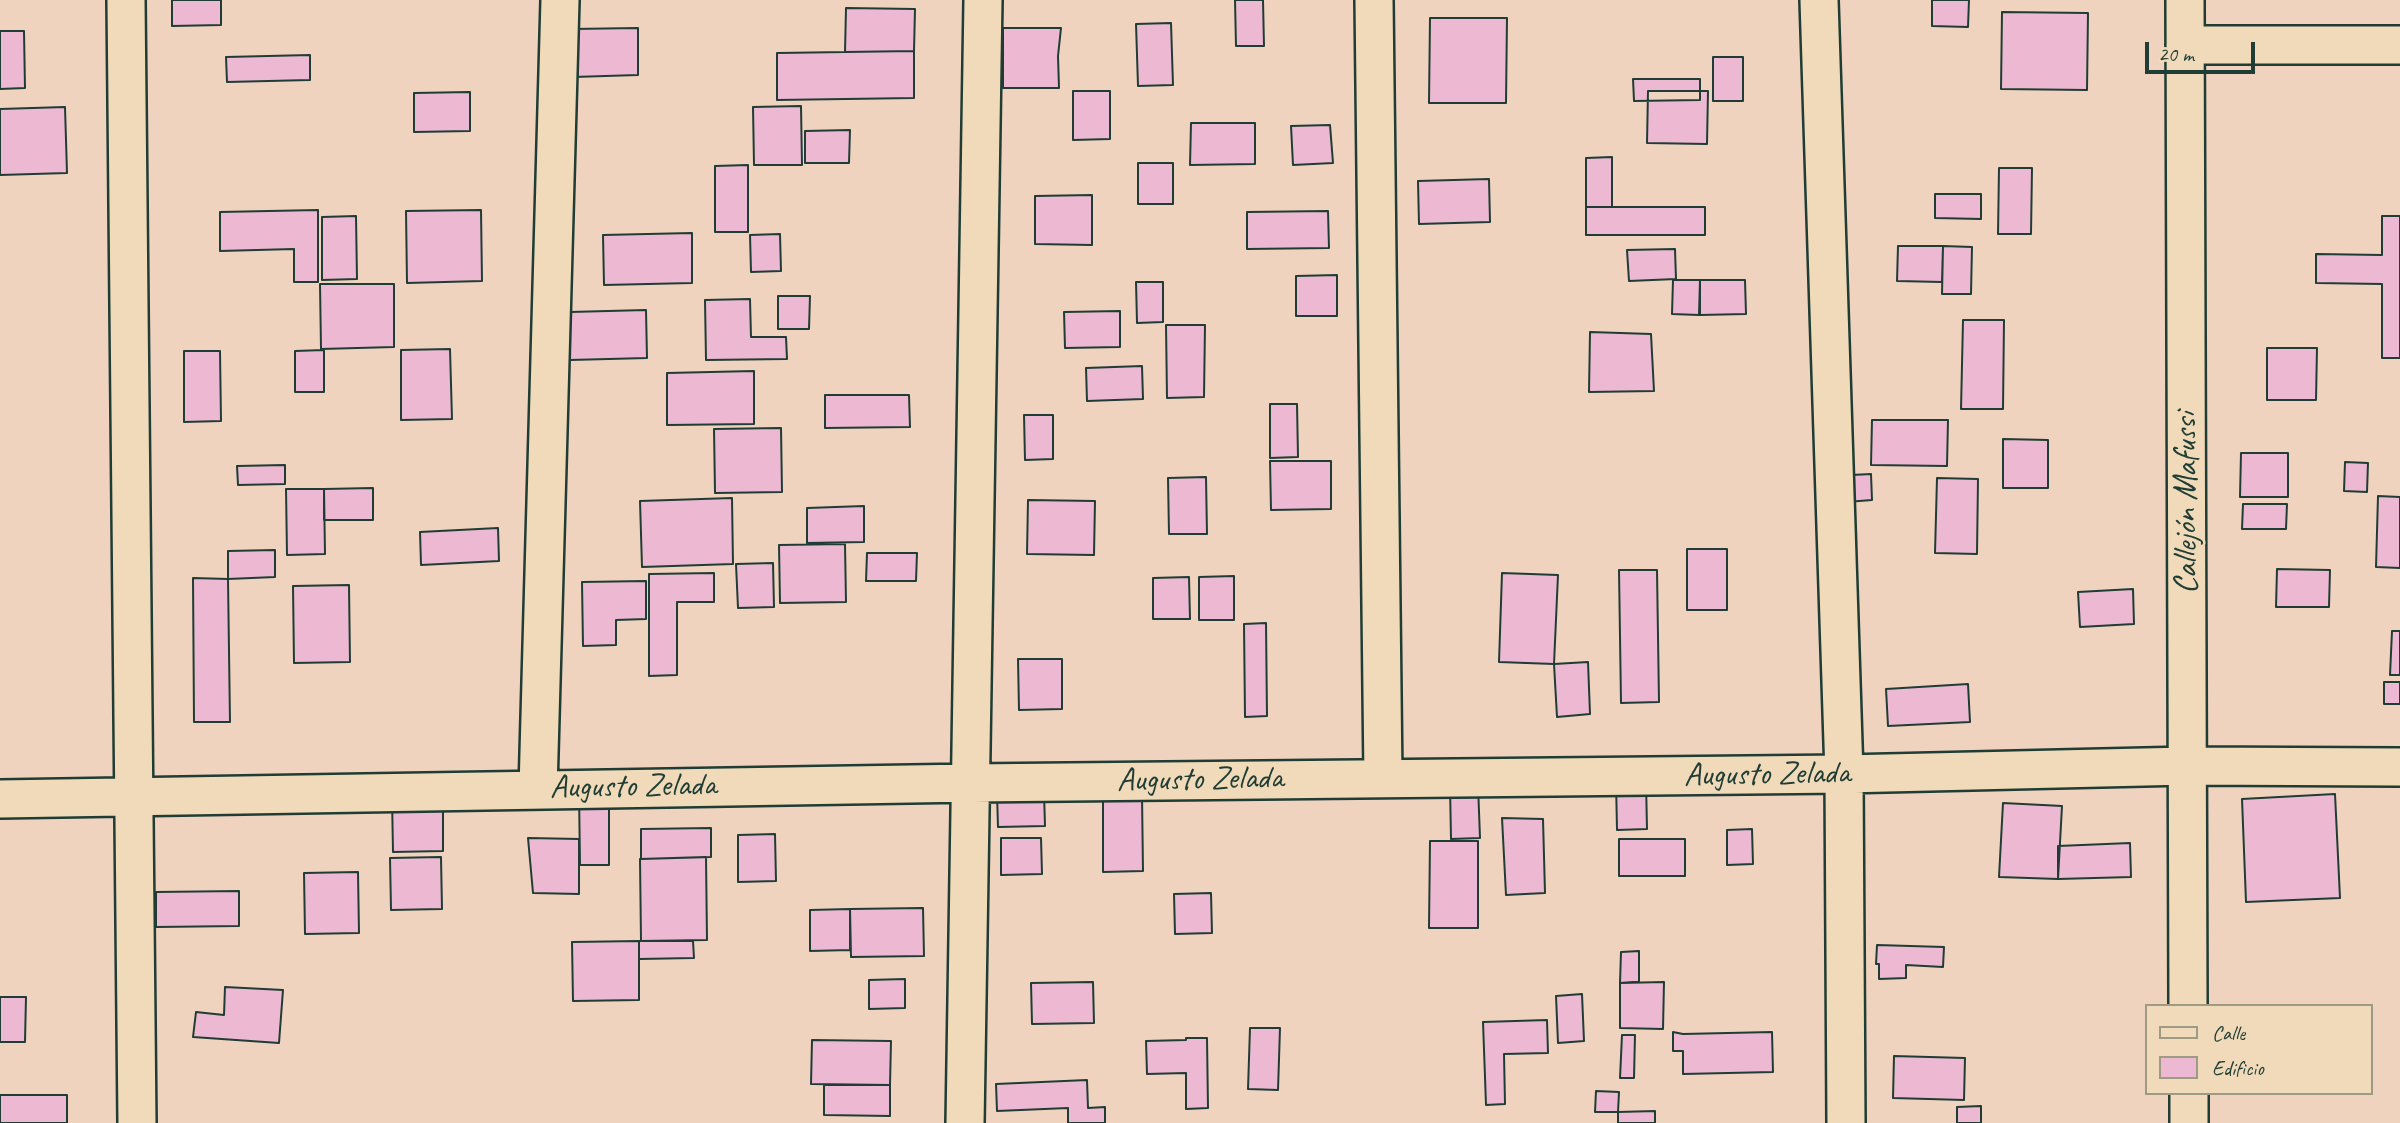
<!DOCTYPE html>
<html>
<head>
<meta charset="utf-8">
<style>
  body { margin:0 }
  #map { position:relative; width:2400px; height:1123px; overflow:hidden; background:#f0d3be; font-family:Caveat,sans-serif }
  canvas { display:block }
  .legend { position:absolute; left:2145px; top:1004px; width:228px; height:91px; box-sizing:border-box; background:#f1dab9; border:2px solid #9d9b84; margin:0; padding:9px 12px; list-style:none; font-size:21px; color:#1f3d34 }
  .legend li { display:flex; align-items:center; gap:14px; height:35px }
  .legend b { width:35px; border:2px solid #9d9b84 }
  .scale { position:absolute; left:2145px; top:42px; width:110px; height:32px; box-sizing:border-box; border:4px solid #1f3d34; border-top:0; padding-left:9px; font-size:21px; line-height:24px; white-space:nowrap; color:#1f3d34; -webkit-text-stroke:5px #f1dab9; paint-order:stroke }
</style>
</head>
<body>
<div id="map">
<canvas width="2400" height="1123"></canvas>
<ul class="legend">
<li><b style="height:9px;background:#f1dab9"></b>Calle</li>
<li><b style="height:19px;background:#edb8d2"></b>Edificio</li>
</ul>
<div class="scale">20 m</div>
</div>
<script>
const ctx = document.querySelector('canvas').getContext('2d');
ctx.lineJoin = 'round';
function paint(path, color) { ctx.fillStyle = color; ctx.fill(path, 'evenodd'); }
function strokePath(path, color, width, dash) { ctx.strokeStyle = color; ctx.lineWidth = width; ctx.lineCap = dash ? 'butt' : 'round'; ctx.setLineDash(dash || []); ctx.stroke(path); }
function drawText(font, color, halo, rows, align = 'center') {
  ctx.font = font + ' Caveat,sans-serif'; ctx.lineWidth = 5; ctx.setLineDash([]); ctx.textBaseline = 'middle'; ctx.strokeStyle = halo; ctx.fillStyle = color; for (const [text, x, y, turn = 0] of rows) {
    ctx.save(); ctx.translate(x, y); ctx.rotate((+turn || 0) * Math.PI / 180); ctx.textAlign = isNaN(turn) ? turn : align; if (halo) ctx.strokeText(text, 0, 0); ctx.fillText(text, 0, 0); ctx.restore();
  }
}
const building = new Path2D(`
  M172 0H221V25L172 26Z
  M1235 0H1263L1264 46H1236Z
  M1932 0H1969L1968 27 1932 26Z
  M846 8 915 9 914 51 845 52Z
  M2002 12 2088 13 2087 90 2001 89Z
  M1430 18H1507L1506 103H1429Z
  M1171 23 1173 85 1138 86 1136 24Z
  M638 28V75L573 77 572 29Z
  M1003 28H1061L1058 56 1059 88H1003Z
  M0 31H24L25 88 0 89Z
  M914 51V98L777 100V53Z
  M310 55V80L227 82 226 57Z
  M1713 57H1743V101H1713Z
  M1633 79H1700V100L1634 101Z
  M1073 91H1110V139L1073 140Z
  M1648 91H1708L1707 144 1647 143Z
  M470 92V131L414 132V93Z
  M801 106 802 165H754L753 107Z
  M65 107 67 173 0 175V109Z
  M1191 123H1255V164L1190 165Z
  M1330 125 1333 163 1293 165 1291 126Z
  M850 130 849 163H805V131Z
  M1612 157V207H1586V158Z
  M1138 163H1173V204H1138Z
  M748 165V232H715V166Z
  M1999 168H2032L2031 234H1998Z
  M1489 179 1490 222 1419 224 1418 181Z
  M1935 194H1981V219L1935 218Z
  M1092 195V245L1035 244V196Z
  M1586 207H1705V235H1586Z
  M318 210V282H294V249L220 251V212Z
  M481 210 482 281 407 283 406 211Z
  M1328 211 1329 248 1247 249V212Z
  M356 216 357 279 322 280V217Z
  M2382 216H2400V358H2382V284L2316 283V254L2382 255Z
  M692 233V283L604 285 603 235Z
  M780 234 781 271 751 272 750 235Z
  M1898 246H1943L1942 282 1897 281Z
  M1943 246 1972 247 1971 294H1942Z
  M1675 249 1676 279 1629 281 1627 250Z
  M1337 275V316H1296V276Z
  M1673 280H1700L1699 315 1672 314Z
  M1700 280H1745L1746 314 1700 315Z
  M1136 282H1163V322L1137 323Z
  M320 284H394V347L321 349Z
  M778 296H810L809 329H778Z
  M750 299 751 337H786L787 359 706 360 705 300Z
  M646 310 647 358 570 360V312Z
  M1120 311V347L1065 348 1064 312Z
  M1963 320H2004L2003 409H1961Z
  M1166 325H1205L1204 397 1167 398Z
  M1590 332 1651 334 1654 391 1589 392Z
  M2267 348H2317L2316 400H2267Z
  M450 349 452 419 401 420V350Z
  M324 350V392H295V351Z
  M184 351H220L221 421 184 422Z
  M1142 366 1143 399 1087 401 1086 368Z
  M754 371V424L667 425V373Z
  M825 395H909L910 427 825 428Z
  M1270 404H1297L1298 457 1270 458Z
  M1024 415H1053V459L1025 460Z
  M1872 420H1948L1947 466 1871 465Z
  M781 428 782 492 715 493 714 429Z
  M2003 439 2048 440V488H2003Z
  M2241 453H2288V497H2240Z
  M1270 461H1331V509L1271 510Z
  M2345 462 2368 463 2367 492 2344 491Z
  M285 465V484L238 485 237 466Z
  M1871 474 1872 500 1834 503 1832 476Z
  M1206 477 1207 534H1169L1168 478Z
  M1937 478 1978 479 1977 554 1935 553Z
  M373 488V520H324V489Z
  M286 489H324L325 554 287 555Z
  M2378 496 2400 497V568L2376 567Z
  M732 498 733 564 642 567 640 501Z
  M1028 500 1095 501 1094 555 1027 554Z
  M2243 504H2287L2286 529H2242Z
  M864 506V542L807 543V508Z
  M498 528 499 561 421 565 420 532Z
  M845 544 846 602 780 603 779 545Z
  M1687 549H1727V610H1687Z
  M275 550V577L228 579V551Z
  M867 553H917L916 581H866Z
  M773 563 774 607 738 608 736 564Z
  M2277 569 2330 570 2329 607H2276Z
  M1619 570H1657L1659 702 1621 703Z
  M714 573V602H677V675L649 676V574Z
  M1502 573 1558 575 1554 664 1499 662Z
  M1234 576V620H1199V577Z
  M1189 577 1190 619H1153V578Z
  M193 578 228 579 230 722H194Z
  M646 581V619L616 620V645L583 646 582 582Z
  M349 585 350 662 294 663 293 586Z
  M2133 589 2134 624 2080 627 2078 592Z
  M1266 623 1267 716 1245 717 1244 624Z
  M2392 631H2400V675H2390Z
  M1018 659H1062V709L1019 710Z
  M1588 662 1590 714 1557 717 1554 664Z
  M2384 682H2400V704H2384Z
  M1968 684 1970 722 1888 726 1886 689Z
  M1616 781H1646L1647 829 1617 830Z
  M1478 785 1480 838 1451 839 1450 786Z
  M609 791V865H580L579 792Z
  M1044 793 1045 826 998 827 997 794Z
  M2335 794 2340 898 2246 902 2242 799Z
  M1103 795H1142L1143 871 1103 872Z
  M443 796V851L393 852 392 797Z
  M2003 803 2062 806 2058 879 1999 877Z
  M1502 818 1543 819 1545 893 1506 895Z
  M711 828V857L641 859V829Z
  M1752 829 1753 864 1727 865V830Z
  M775 834 776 881 738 882V835Z
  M528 838 579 839V894L533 893Z
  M1001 838H1041L1042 874 1001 875Z
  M1619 839H1685V876H1619Z
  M1430 841H1478V928H1429Z
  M2130 843 2131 877 2058 879V846Z
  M441 857 442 909 391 910 390 858Z
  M706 857 707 940 641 941 640 859Z
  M358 872 359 933 305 934 304 873Z
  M239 891V926L156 927V892Z
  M1211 893 1212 933 1175 934 1174 894Z
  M923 908 924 956 851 957 850 909Z
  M850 909V950L810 951V910Z
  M639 941H693L694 958 639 959Z
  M639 941V1000L573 1001 572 942Z
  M1877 945 1944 947 1943 967 1906 965V978L1879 979V964H1876Z
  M1639 951V982L1620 983 1621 952Z
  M905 979V1008L869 1009V980Z
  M1093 982 1094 1023 1032 1024 1031 983Z
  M1664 982 1663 1029 1620 1028V983Z
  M225 987 283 990 279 1043 193 1037 196 1012 224 1015Z
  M1582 994 1584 1041 1558 1043 1556 996Z
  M0 997H26L25 1042H0Z
  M1547 1020 1548 1053 1504 1054 1505 1104 1486 1105 1483 1022Z
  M1250 1028H1280L1278 1090 1248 1089Z
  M1673 1032 1683 1034 1772 1032 1773 1072 1683 1074V1051H1673Z
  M1622 1035H1635L1634 1078H1620Z
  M1186 1038H1207L1208 1108 1186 1109V1073L1147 1074 1146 1041 1186 1040Z
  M812 1040 891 1041 890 1085 811 1084Z
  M1894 1056 1965 1058 1964 1100 1893 1098Z
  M1087 1080 1088 1108 1105 1107V1123H1068V1108L997 1111 996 1084Z
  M824 1085H890V1116L824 1115Z
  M1596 1091 1619 1092 1618 1112H1595Z
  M0 1095H67V1123H0Z
  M1981 1106V1123H1957V1107Z
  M1655 1111V1123H1618V1112Z`);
const minor = new Path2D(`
  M126 0 137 1123
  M1374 0 1383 778
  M1819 0 1844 774 1846 1123
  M2185 0 2188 1006
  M2185 45H2400
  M538 789 560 0
  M0 799 971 783 1844 774 2187 766 2400 767
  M2189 1093V1123
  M965 1123 983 0`);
const streetNames = [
  ["Callejón Mafussi",2187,503,-90],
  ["Augusto Zelada",1767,775,-1],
  ["Augusto Zelada",1200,780,-1],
  ["Augusto Zelada",633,787,-1]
];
paint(building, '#edb8d2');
strokePath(building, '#1f3d34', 2);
strokePath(minor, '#1f3d34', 42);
strokePath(minor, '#f1dab9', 37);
drawText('33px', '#1f3d34', '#f1dab9', streetNames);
</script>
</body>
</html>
